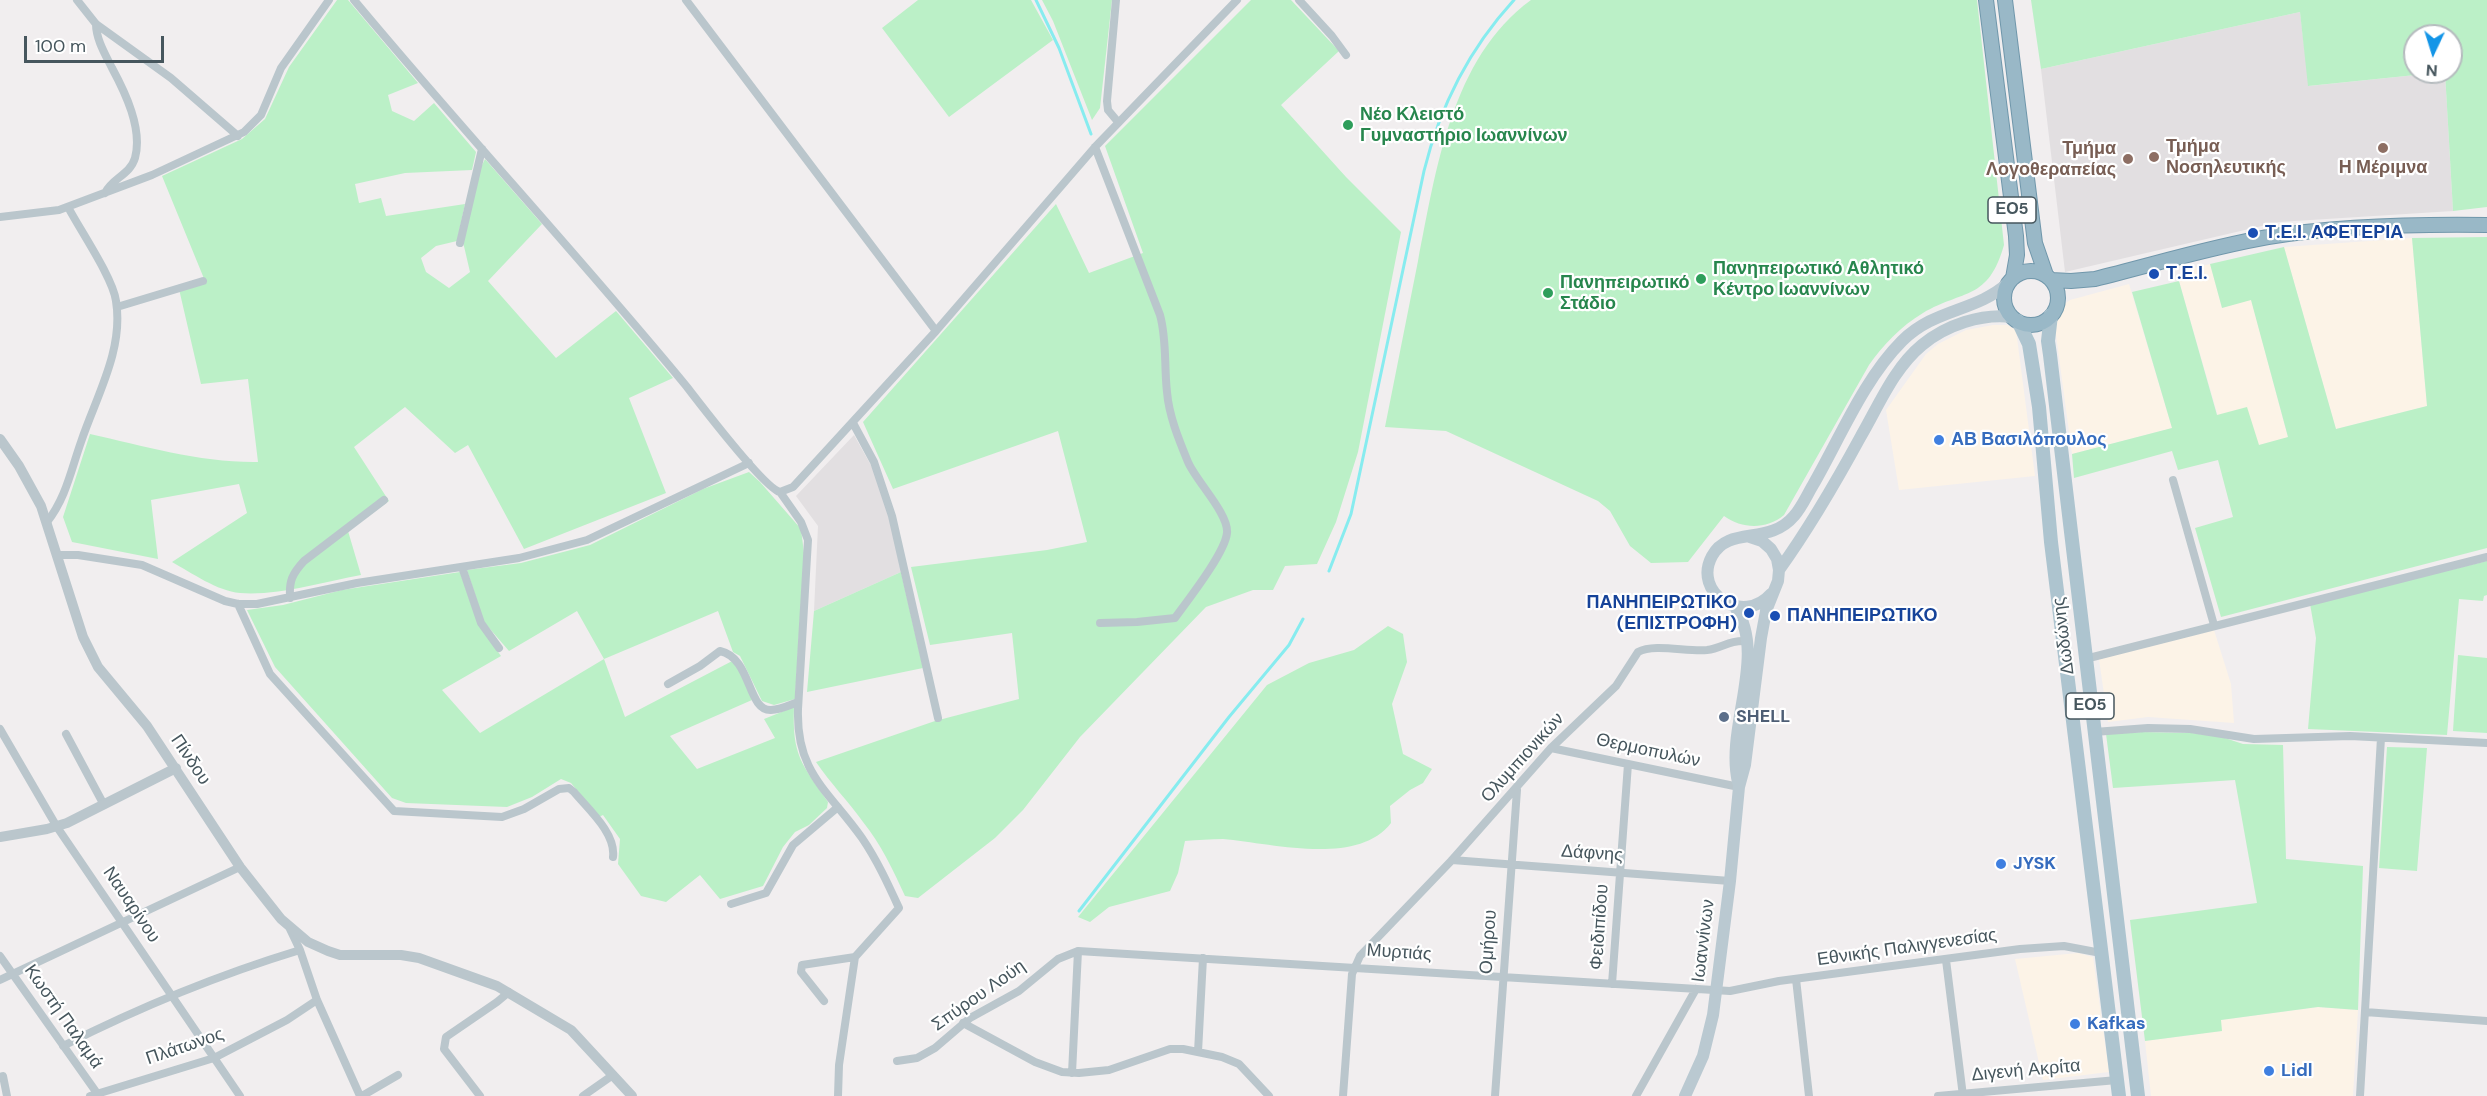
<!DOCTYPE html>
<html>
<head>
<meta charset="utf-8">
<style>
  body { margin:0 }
  #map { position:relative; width:2487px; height:1096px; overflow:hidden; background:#f1eeef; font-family:"DM Sans",sans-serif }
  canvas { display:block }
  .north { position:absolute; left:2403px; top:24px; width:60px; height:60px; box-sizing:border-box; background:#fff; border:2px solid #b5bbbe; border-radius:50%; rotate:184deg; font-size:16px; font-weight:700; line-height:24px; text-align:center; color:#46565d }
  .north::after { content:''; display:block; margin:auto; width:21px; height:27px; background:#1395e7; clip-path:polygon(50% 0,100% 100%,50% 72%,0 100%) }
  .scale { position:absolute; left:24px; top:36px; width:140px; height:27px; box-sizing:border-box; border:3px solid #46565d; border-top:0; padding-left:8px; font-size:18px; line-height:21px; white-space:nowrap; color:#46565d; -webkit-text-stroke:4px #fff; paint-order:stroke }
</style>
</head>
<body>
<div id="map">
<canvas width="2487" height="1096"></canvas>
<div class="north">N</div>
<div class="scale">100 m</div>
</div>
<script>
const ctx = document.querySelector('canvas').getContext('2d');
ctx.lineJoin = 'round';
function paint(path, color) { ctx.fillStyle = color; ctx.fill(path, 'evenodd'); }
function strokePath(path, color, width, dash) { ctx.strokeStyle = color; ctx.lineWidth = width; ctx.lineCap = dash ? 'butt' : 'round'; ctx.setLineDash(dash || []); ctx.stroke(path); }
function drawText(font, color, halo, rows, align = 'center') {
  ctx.font = font + ' "DM Sans",sans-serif'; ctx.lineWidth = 4.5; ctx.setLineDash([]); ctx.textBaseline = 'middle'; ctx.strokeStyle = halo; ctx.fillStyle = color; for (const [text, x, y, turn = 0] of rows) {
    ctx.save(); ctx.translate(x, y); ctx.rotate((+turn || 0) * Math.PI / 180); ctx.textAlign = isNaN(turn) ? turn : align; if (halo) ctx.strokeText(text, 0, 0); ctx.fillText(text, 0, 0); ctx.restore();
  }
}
const commercial = new Path2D(`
  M2412 238 2427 406 2336 429 2284 247Z
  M2210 264 2222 308 2251 299 2288 438 2258 445 2218 416 2179 281 2188 279 2185 270Z
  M2129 284 2172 428 2072 454 2054 320 2060 307 2070 300Z
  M1993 325H2007L2016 330 2035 476 1899 490 1886 410 1926 354 1938 344 1966 330Z
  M2214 630 2231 684 2234 723 2148 717 2108 722 2099 659Z
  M2078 953 2093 957 2109 1072 2043 1080 2015 959Z
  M2318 1007 2358 1010 2353 1096H2151L2145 1041 2221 1031V1020Z`);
const education = new Path2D(`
  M2300 12 2309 86 2445 72 2453 211 2279 222 2065 272 2041 69Z
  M854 435 873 469 892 526 901 572 814 611 818 526 796 496Z`);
const green = new Path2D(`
  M337 0H348L418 83 388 95 392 111 414 121 434 103 476 152 472 170 405 173 355 184 359 203 381 198 386 216 465 204 457 241 436 246 421 258 426 272 449 288 470 272 463 242 479 171 485 159 542 224 488 281 556 358 616 311 673 378 629 398 666 493 524 549 468 445 455 453 405 407 354 447 389 501 348 531 361 575C324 582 277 596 240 593 217 591 192 573 172 562L247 513 239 484 151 500 158 559 72 542 63 517 90 434C144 446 202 463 258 462L248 379 201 384 179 289 205 281 162 176 242 139 265 119 289 67Z
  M918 0H1031L1053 40 949 117 882 28Z
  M1042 0H1112L1100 108 1092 120 1053 21Z
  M1251 0H1291L1339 51 1281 105 1346 177 1401 232 1358 452 1336 522 1317 564 1285 566 1273 590H1253L1206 607 1080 737 1023 810 995 838 918 898 905 896C893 870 881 844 863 822 848 801 831 784 816 762L935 721 1019 699 1012 633 930 645 911 567 1047 550 1087 542 1058 431 893 489 863 422 1056 204 1089 273 1143 253 1105 146Z
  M1531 0H1977L2004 245C1988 301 1964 289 1923 313 1901 326 1883 345 1869 365L1784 515C1766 530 1742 529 1724 516L1688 562 1651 563 1630 546 1610 511 1598 501 1446 431 1385 427C1396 372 1407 316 1418 261 1436 171 1451 58 1531 0Z
  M2031 0H2487V207L2453 211 2445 72 2308 86 2300 12 2041 69ZM2415 36H2451V72H2415Z
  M2487 237V548L2221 617 2195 528 2233 517 2218 460 2178 470 2172 451 2074 478 2072 454 2172 428 2132 292 2179 281 2217 415 2247 407 2259 445 2288 437 2251 300 2222 308 2210 264 2284 247 2336 429 2427 406 2412 238Z
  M749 472 760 482 801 529 804 553 795 699 774 705 762 701 740 656 733 652 718 611 604 659 625 717 736 659 752 700 670 736 697 769 775 738 764 719 794 707C792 755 801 763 828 802L827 808 809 825 795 832 783 847 763 886 720 899 700 875 666 902 641 896 618 864 620 839 603 815 599 817 571 783 561 779 532 797 507 807 406 803 392 798 275 667 247 610 283 605 342 590 460 572 478 624 501 656 442 690 480 733 604 659 577 611 509 651 484 622 467 570 521 563 590 545 703 489Z
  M2487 561V595L2484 596 2483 601 2459 599 2447 735 2308 729 2316 638 2310 604Z
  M901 572 923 668 807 692 814 611Z
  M1388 626 1403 634 1407 662 1392 704 1403 754 1432 769 1423 783 1410 790 1390 806 1391 823C1357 867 1271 843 1223 839 1210 839 1198 840 1185 841L1178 873 1170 891 1109 907 1090 922 1078 917 1267 685 1309 663 1354 650Z
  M2458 655 2487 658V733L2453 731Z
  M2142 732 2192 733 2222 737 2243 744 2283 745 2286 859 2363 866 2358 1010 2318 1007 2221 1020 2222 1031 2145 1041 2130 920 2257 903 2235 780 2113 788 2106 734Z
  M2387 747 2427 748 2417 871 2379 868Z`);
const stream = new Path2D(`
  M1036 0 1059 48 1091 134
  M1329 571 1351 514 1424 171C1440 106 1469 49 1514 0
  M1079 911 1229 717 1289 645 1303 619`);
const minor = new Path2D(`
  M77 0 96 24 171 78 238 136
  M354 0C463 131 579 256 687 387 701 405 764 488 780 492L793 487 936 331 1095 147 1237 0
  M686 0 936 331
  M1116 0 1107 101 1108 110 1118 122
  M1299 0 1332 36 1346 55
  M96 24C96 39 105 54 112 68 125 92 143 129 135 158 130 175 112 178 105 193
  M1095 147 1160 315C1167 340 1164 366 1167 392 1169 416 1179 440 1188 462 1196 481 1229 514 1227 533 1225 553 1188 600 1175 618L1137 622 1100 623
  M0 217 59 210 152 175 244 132 261 115 281 68 329 0
  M460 243 482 149
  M117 307 203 281
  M853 423 874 462 892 516 938 718
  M2173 480 2214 625
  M780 492 801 522 808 540 798 709C796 773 828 790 862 838 877 860 888 884 899 908L855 957 802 965 801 972 824 1001
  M47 522C66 498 71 470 81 442 96 397 124 350 116 301 113 278 80 230 68 207
  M58 555H78L142 565 225 601 238 604H257L357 583 519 558 587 540 749 463
  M462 567 481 623 499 648
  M290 598C289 581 292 574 304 561L384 500
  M238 604 270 674 394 811 502 817 524 809 559 789 569 788 574 792C588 809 616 833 613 857
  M2085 659 2487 557
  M668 684 700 666 720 651C752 658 747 711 771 710 780 710 790 705 798 702
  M0 729 57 827 240 1096
  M2094 732 2148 728 2190 729 2254 739 2350 736 2487 743
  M66 734 104 805
  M1551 748 1739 787
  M1452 860 1730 881
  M731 904 766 893 793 845 838 807
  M290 929 300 950 317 1000 360 1096
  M0 956 99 1096
  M1946 960 1963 1096
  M1796 979 1809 1096
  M0 980 240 867
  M1612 984 1628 764
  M2365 1012 2487 1021
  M963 1023 1035 1062 1062 1072 1079 1073 1109 1070 1170 1049H1183L1222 1057 1239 1064 1269 1096
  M63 1046C140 1007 218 975 300 950
  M1198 1052 1203 958
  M897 1061 917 1058 935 1048 970 1018 1019 991 1058 959 1078 951 1730 991 1779 981 2020 949 2064 946 2101 953
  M1072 1073 1078 951
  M0 1077 3 1076 7 1096
  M90 1096 214 1058 287 1020 317 1000
  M362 1096 398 1075
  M480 1096 444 1049 446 1037 497 1002 509 992
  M583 1096 613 1075
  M838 1096 839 1065 855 957
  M1343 1096 1352 974 1360 956 1452 860 1551 748 1616 686 1638 652C1654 643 1687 652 1707 650 1723 648 1728 640 1747 641
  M1495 1096 1517 790
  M1636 1096 1696 989
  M1938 1096 2117 1080
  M2360 1096 2381 738`);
const tertiary = new Path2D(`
  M0 439 19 466 41 506 83 637 98 667 147 726 240 867 281 919 308 942 328 951 340 955H401L419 958 497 986 571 1030 632 1096
  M0 837 47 829 67 823 176 768`);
const secondary = new Path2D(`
  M1779 570C1810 527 1836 482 1861 436 1879 405 1894 368 1922 345 1946 325 1982 313 2012 317
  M1771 594C1743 626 1692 593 1712 556 1729 525 1769 546 1794 516 1802 507 1807 495 1813 485 1840 438 1864 379 1902 341 1935 308 1976 312 2008 283
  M1735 607C1768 655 1725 727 1738 782
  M1685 1096 1703 1056 1713 1015 1730 881 1739 787 1745 765 1761 638 1766 611 1778 581 1779 570 1777 559 1771 549 1762 541 1750 537`);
const primary = new Path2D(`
  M2051 315 2048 341 2050 355 2138 1096
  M2018 321 2029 344 2039 407 2051 542 2119 1096`);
const trunk = new Path2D(`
  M1986 0 2016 236 2017 255 2013 278
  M2005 0 2035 243 2046 275
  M2004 298a27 27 0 1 1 54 0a27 27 0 1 1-54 0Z
  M2051 280 2071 281 2095 279C2152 265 2210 247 2268 237 2338 226 2416 224 2487 225`);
const markers = [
  [1348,125,6,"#2e9e5b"],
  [2383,148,6,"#8d6e63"],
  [2154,157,6,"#8d6e63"],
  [2128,159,6,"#8d6e63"],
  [2253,233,6,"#1a4fb4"],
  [2154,274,6,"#1a4fb4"],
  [1701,279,6,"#2e9e5b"],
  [1548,293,6,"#2e9e5b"],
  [1939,440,6,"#3f7fe0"],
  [1749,613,6,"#1a4fb4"],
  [1775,616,6,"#1a4fb4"],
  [1724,717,6,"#5c6f8a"],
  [2001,864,6,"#3f7fe0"],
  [2075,1024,6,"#3f7fe0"],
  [2269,1071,6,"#3f7fe0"]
];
const shields = [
  [2012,210,48],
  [2090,706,48]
];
const shieldNames = [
  ["ΕΟ5",2012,210],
  ["ΕΟ5",2090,706]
];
const leisureNames = [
  ["Νέο Κλειστό",1360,115],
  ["Γυμναστήριο Ιωαννίνων",1360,136],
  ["Πανηπειρωτικό Αθλητικό",1713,269],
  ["Κέντρο Ιωαννίνων",1713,290],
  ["Πανηπειρωτικό",1560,283],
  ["Στάδιο",1560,304]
];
const educationNames = [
  ["Τμήμα",2166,147],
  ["Νοσηλευτικής",2166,168],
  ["Τμήμα",2116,149,"right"],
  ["Λογοθεραπείας",2116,170,"right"],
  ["Η Μέριμνα",2383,168,"center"]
];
const transitNames = [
  ["Τ.Ε.Ι. ΑΦΕΤΕΡΙΑ",2265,233],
  ["Τ.Ε.Ι.",2166,274],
  ["ΠΑΝΗΠΕΙΡΩΤΙΚΟ",1737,603,"right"],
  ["(ΕΠΙΣΤΡΟΦΗ)",1737,624,"right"],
  ["ΠΑΝΗΠΕΙΡΩΤΙΚΟ",1787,616]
];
const shopNames = [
  ["ΑΒ Βασιλόπουλος",1951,440],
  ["JYSK",2013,864],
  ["Kafkas",2087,1024],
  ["Lidl",2281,1071]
];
const streetNames = [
  ["Δωδώνης",2064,636,-97],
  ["Θερμοπυλών",1648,751,12],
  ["Ολυμπιονικών",1523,758,-48],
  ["Πίνδου",190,760,56],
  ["Δάφνης",1592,854,4],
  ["Ναυαρίνου",131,905,56],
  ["Φειδιπίδου",1600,927,-86],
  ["Ιωαννίνων",1704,941,-83],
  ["Ομήρου",1489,942,-86],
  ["Εθνικής Παλιγγενεσίας",1907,948,-8],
  ["Μυρτιάς",1399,953,4],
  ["Σπύρου Λούη",979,996,-35],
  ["Κωστή Παλαμά",63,1017,55],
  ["Πλάτωνος",185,1047,-19],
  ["Διγενή Ακρίτα",2026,1071,-5]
];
const serviceNames = [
  ["SHELL",1736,717]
];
paint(commercial, '#fcf3e7');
paint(education, '#e2dfe1');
paint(green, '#bbf0c7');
strokePath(stream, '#87ecef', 3);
strokePath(trunk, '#7097ab', 16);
strokePath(minor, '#bac6cc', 8);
strokePath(tertiary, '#bac6cc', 10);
strokePath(secondary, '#bac9d1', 12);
strokePath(primary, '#adc4cf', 14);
strokePath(trunk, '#99b8c7', 14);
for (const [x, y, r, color] of markers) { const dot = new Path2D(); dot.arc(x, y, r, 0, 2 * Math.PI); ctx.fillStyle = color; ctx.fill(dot); strokePath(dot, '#fff', 2); }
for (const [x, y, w] of shields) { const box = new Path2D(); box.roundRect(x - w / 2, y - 13, w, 26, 4.5); ctx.fillStyle = '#fff'; ctx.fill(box); strokePath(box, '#46565d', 1.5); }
drawText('bold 16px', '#46565d', null, shieldNames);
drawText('bold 18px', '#27864d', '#fff', leisureNames, 'left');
drawText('bold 18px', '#785e54', '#fff', educationNames, 'left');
drawText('bold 18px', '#164399', '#fff', transitNames, 'left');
drawText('bold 18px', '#366cbe', '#fff', shopNames, 'left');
drawText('18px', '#46565d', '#fff', streetNames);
drawText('bold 18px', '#4e5e75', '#fff', serviceNames, 'left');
</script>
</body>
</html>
